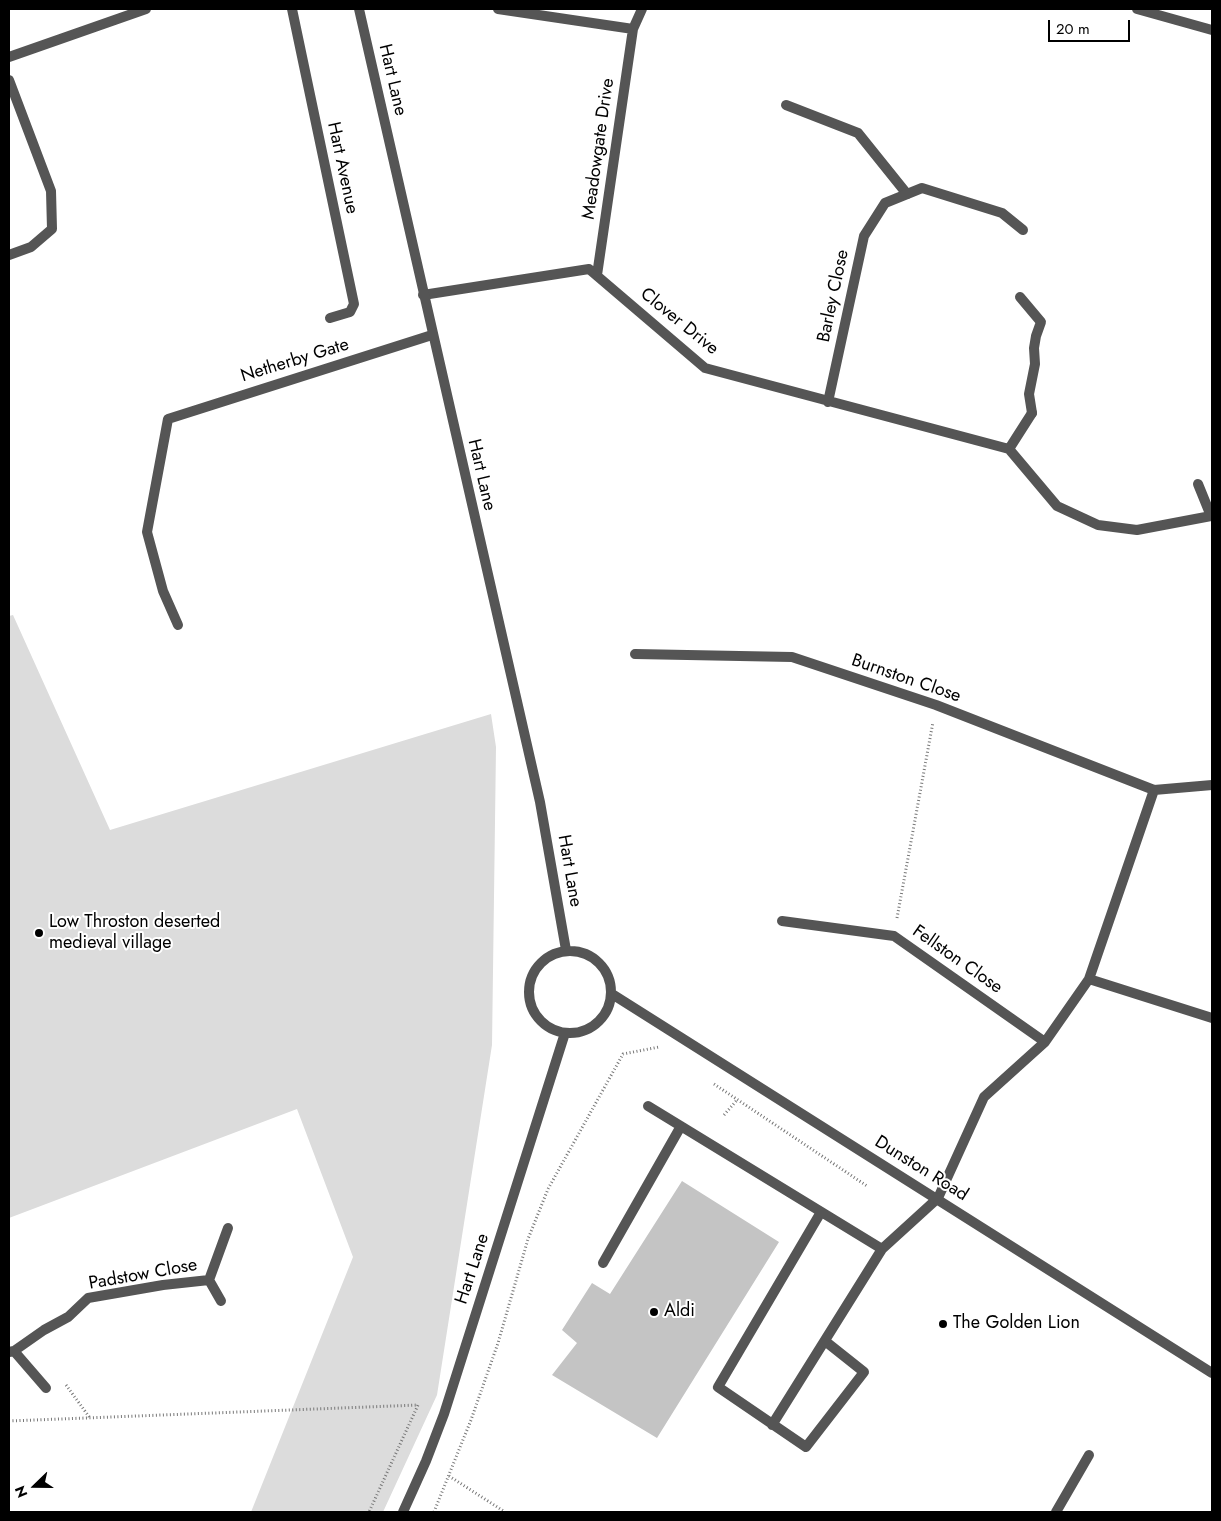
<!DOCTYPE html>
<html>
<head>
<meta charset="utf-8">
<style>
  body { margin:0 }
  #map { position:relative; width:1221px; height:1521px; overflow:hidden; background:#fff; font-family:Jost,sans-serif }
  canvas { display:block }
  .frame { position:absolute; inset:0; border:10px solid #000; pointer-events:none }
  .north { position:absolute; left:10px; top:1461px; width:50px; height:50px; -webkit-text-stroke:4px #fff; paint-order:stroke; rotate:248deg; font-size:14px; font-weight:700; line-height:20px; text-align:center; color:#000 }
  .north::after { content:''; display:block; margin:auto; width:18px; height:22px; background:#000; clip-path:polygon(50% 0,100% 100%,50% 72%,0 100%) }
  .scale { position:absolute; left:1048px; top:20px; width:82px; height:22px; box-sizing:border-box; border:2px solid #000; border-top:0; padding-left:6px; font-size:15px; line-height:18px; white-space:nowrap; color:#000; -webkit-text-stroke:4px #fff; paint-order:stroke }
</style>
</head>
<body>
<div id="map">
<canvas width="1221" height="1521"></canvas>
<div class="frame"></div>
<div class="north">N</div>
<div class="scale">20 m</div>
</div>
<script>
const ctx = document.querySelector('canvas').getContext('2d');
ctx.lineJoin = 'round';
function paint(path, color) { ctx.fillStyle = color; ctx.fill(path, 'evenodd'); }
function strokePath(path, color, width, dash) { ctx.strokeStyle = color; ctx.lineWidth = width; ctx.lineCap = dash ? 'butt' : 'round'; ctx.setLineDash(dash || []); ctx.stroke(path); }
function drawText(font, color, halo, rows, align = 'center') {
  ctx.font = font + ' Jost,sans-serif'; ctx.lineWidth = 4; ctx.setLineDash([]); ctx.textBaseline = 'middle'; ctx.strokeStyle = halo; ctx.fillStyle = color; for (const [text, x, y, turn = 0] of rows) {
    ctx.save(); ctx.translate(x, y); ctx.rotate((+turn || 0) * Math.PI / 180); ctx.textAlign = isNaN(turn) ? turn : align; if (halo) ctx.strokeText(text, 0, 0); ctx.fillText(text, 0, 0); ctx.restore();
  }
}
const green = new Path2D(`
  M13 615 110 830 491 714 496 747 492 1045 437 1395 383 1512H251L353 1257 297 1109 9 1218V616Z`);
const building = new Path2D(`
  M682 1181 779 1242 657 1438 552 1375 577 1343 562 1330 592 1283 610 1294Z`);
const path = new Path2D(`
  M897 918 933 722
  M714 1084 867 1186
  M724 1115 737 1100
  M66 1385 90 1418
  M9 1421 418 1405 369 1512
  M449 1476 505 1512
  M434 1512 471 1420 498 1343 528 1239 548 1189 623 1054 659 1047`);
const service = new Path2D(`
  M786 105 858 133 907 194
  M1020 297 1041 322 1036 336 1034 348 1035 364 1029 394 1032 413
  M648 1106 882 1249
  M821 1212 718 1387 806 1447 864 1372 825 1341
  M603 1263 681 1126
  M772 1425 882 1249 938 1198`);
const minor = new Path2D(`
  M292 9 354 304 350 312 330 318
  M498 9 633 29
  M1137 9 1212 30
  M9 57 146 9
  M9 80 51 191 52 229 31 247 9 255
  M597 275 633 29 642 9
  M423 295 589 269 705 368 1009 449 1057 506 1098 525 1137 530 1211 516 1198 484
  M828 402 864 236 885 203 922 188 1002 213 1023 230
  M1009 449 1032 413
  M178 625 163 591 147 532 168 419 432 335
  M635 654 792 657 936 705 1154 790 1089 979 1045 1042 984 1097 938 1198
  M1154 790 1212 785
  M782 921 894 936 1045 1042
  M1089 979 1212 1018
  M221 1301 209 1280 228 1228
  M14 1351 46 1388
  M9 1352 14 1351 44 1330 68 1317 88 1298 163 1285 209 1280
  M1056 1512 1089 1455`);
const tertiary = new Path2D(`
  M359 9 540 802 566 950
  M529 992a41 41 0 1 1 82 0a41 41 0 1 1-82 0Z
  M612 994 1212 1373
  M403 1512 426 1461 444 1414 565 1033`);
const markers = [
  [39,933,5,"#000"],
  [654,1312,5,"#000"],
  [943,1324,5,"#000"]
];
const streetNames = [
  ["Hart Lane",392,80,77],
  ["Meadowgate Drive",599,149,-82],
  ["Hart Avenue",342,168,78],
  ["Barley Close",834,296,-78],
  ["Clover Drive",679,322,39],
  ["Netherby Gate",295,361,-17],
  ["Hart Lane",481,475,77],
  ["Burnston Close",906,679,19],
  ["Hart Lane",569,871,80],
  ["Fellston Close",957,960,35],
  ["Dunston Road",921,1169,32],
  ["Hart Lane",473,1269,-72],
  ["Padstow Close",143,1275,-10]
];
const poiNames = [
  ["Low Throston deserted",49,923],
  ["medieval village",49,944],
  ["Aldi",664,1312],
  ["The Golden Lion",953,1324]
];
paint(green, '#dcdcdc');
paint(building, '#c4c4c4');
strokePath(path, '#777', 3, [1, 2.5]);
strokePath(service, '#555', 10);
strokePath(minor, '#555', 10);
strokePath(tertiary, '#555', 10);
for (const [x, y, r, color] of markers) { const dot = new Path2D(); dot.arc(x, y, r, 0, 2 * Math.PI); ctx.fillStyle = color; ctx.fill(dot); strokePath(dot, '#fff', 2); }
drawText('18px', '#000', '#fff', streetNames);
drawText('18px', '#000', '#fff', poiNames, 'left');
</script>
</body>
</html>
